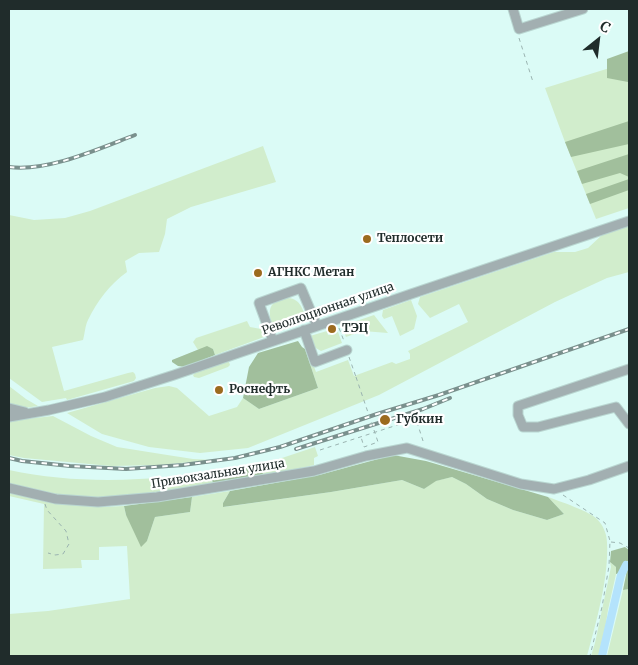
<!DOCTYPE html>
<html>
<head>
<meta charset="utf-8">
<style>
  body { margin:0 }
  #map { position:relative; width:638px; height:665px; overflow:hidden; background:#dbfbf6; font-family:Merriweather,serif }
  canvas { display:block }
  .frame { position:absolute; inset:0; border:10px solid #202c2b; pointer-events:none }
  .north { position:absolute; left:573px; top:15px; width:50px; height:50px; -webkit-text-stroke:4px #fff; paint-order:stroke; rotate:29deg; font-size:14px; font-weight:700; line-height:20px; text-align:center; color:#202c2b }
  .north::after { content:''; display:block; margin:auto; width:18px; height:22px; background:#202c2b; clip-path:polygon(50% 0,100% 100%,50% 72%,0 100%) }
</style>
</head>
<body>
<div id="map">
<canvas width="638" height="665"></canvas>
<div class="frame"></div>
<div class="north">С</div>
</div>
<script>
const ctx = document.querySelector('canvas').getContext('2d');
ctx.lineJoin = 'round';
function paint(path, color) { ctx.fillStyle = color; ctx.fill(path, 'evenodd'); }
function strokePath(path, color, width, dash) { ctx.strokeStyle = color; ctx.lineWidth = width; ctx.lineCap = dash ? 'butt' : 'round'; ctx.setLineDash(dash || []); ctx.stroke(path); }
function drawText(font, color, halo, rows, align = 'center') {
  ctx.font = font + ' Merriweather,serif'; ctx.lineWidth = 4.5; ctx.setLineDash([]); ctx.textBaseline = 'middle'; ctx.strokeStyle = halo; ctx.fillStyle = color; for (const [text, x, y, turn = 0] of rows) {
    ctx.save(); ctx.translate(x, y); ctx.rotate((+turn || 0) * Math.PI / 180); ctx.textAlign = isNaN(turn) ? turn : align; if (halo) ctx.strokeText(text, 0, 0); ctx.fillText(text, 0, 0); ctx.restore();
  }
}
const green = new Path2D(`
  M629 62V208L596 219 565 142 545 88Z
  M263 146 276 182 191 207 167 219 165 234 159 252 139 253 125 261 127 272C110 284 97 301 88 320 85 326 85 333 83 340L52 347 64 391 128 373 133 372 135 374 136 378 134 381 67 400 66 398 42 402 9 378V215L34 220 65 218 90 211Z
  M629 226V272L607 278 555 302 379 395 248 448 200 453 149 447 102 434 67 413 155 388 169 386 177 388 209 416 237 407 243 398 259 409 318 388 305 349 308 350 316 372 348 360 354 376 392 362 396 364 410 359V354L408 351 468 322 459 304 430 318 418 304 420 297 554 252H575L588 248 602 235Z
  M288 298C301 299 303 310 307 321L275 333C272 324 265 309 275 302 278 300 284 299 288 298Z
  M411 300 417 316 414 329 400 336 392 316 384 319 382 316 383 310Z
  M374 315 388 333 363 331 346 337 342 326Z
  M247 321 250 327 261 329 264 337 215 355 213 349 207 347 198 350 193 342 196 338Z
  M327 331 328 335 338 332 342 343 321 351 314 347 310 336Z
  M226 361 229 362 230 365 228 367 199 378 194 377 193 375 195 373Z
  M9 386 26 399 38 406 24 408 9 405Z
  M53 416 91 436 117 447 161 454 193 459 213 460 158 465 111 466 24 458 9 455V421Z
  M315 447 318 456 314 458V465L260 477 251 466 264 464Z
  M9 470C82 486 158 480 232 470L228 475 211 481 216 485 112 499 67 497 9 486Z
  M452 477 466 484 487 499 513 510 547 520 564 514 548 497C559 501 591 512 597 519 603 525 607 534 607 543 609 577 596 623 587 656H9V614L48 611 130 599 127 546 99 547V560H81L82 568 43 569 44 504 9 496V492L61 504 103 507 124 506 126 515 147 541 155 517 190 512 192 497 230 491 223 503 224 507 331 492 402 480 424 489 435 481Z
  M610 562 616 567V574L608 610 601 656H591L595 643 611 567Z
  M629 589V656H607L623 590Z`);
const forest = new Path2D(`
  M629 51V81L628 82 607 78V59Z
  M629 121V144L571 157 565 142Z
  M629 154V177L620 173 582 184 577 171Z
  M629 179V190L590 204 586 194Z
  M298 341 302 347 305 349 318 388 259 409 243 398 249 367 258 353Z
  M207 346 213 349 215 355 185 367 178 366 172 362V360Z
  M393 455 426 461 548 497 564 514 547 520 513 510 487 499 466 484 452 477 436 481 424 489 402 480 331 492 223 507V503L230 491 319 475Z
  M251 466 261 470 263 474 260 477 216 485 211 480 223 474 228 475 232 470Z
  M192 497 190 512 155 517 147 541 141 547 126 515 124 506Z
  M625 547 629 550V589L623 590 629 560 623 565 620 573 616 574V567L610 562 611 551Z`);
const canal = new Path2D(`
  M602 656 621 575 626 565`);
const path = new Path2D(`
  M519 38 533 82
  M339 328 344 341
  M349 357 356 377
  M320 450 416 419 424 444
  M563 495 605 523 610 541 609 566 602 607 590 656
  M45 504 47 510 66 531 69 544 63 554 55 555 48 553
  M611 542 620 543 629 548`);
const minor = new Path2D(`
  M513 9 519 29 583 9
  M304 330 315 362 347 350
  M273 341 259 303 301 288 317 326
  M629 369 518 406V415L523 427H538L616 407 629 424
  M9 408 25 412
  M9 417 49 410 105 397 174 375 411 294 629 221
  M9 488 56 499 98 502 157 497 314 471 366 456 407 448 521 484 554 489 589 480 629 466`);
const rail = new Path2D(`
  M9 167C48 172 98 149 135 135
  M296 449 423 409 450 398
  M9 458 22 461 70 466 126 469 183 465 235 458 280 447 377 414 439 395 629 329`);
const pathBridge = new Path2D(`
  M356 377 378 442 364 447 361 437`);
const markers = [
  [367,239,5,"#9c6b1f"],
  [258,273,5,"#9c6b1f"],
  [332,329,5,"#9c6b1f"],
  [219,390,5,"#9c6b1f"],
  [385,420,6,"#9c6b1f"]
];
const poiNames = [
  ["Теплосети",377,239],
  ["АГНКС Метан",268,273],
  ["ТЭЦ",342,329],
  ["Роснефть",229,390],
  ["Губкин",396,420]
];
const streetNames = [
  ["Революционная улица",328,309,-19],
  ["Привокзальная улица",218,474,-9]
];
paint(green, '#d1edcc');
paint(forest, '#a1bf9c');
strokePath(canal, '#b4e3fc', 8);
strokePath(minor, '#b9d6d1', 11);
strokePath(path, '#9ab3b0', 1, [4, 4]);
strokePath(minor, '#a2afb1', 9);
strokePath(rail, '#7a908d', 4);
strokePath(rail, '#fff', 2, [5.5]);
strokePath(pathBridge, '#9ab3b0', 1, [4, 4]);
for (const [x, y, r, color] of markers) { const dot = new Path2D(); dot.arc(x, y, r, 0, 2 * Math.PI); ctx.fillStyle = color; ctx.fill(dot); strokePath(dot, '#fff', 2); }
drawText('bold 12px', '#202c2b', '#fff', poiNames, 'left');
drawText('12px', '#202c2b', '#fff', streetNames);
</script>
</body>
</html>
